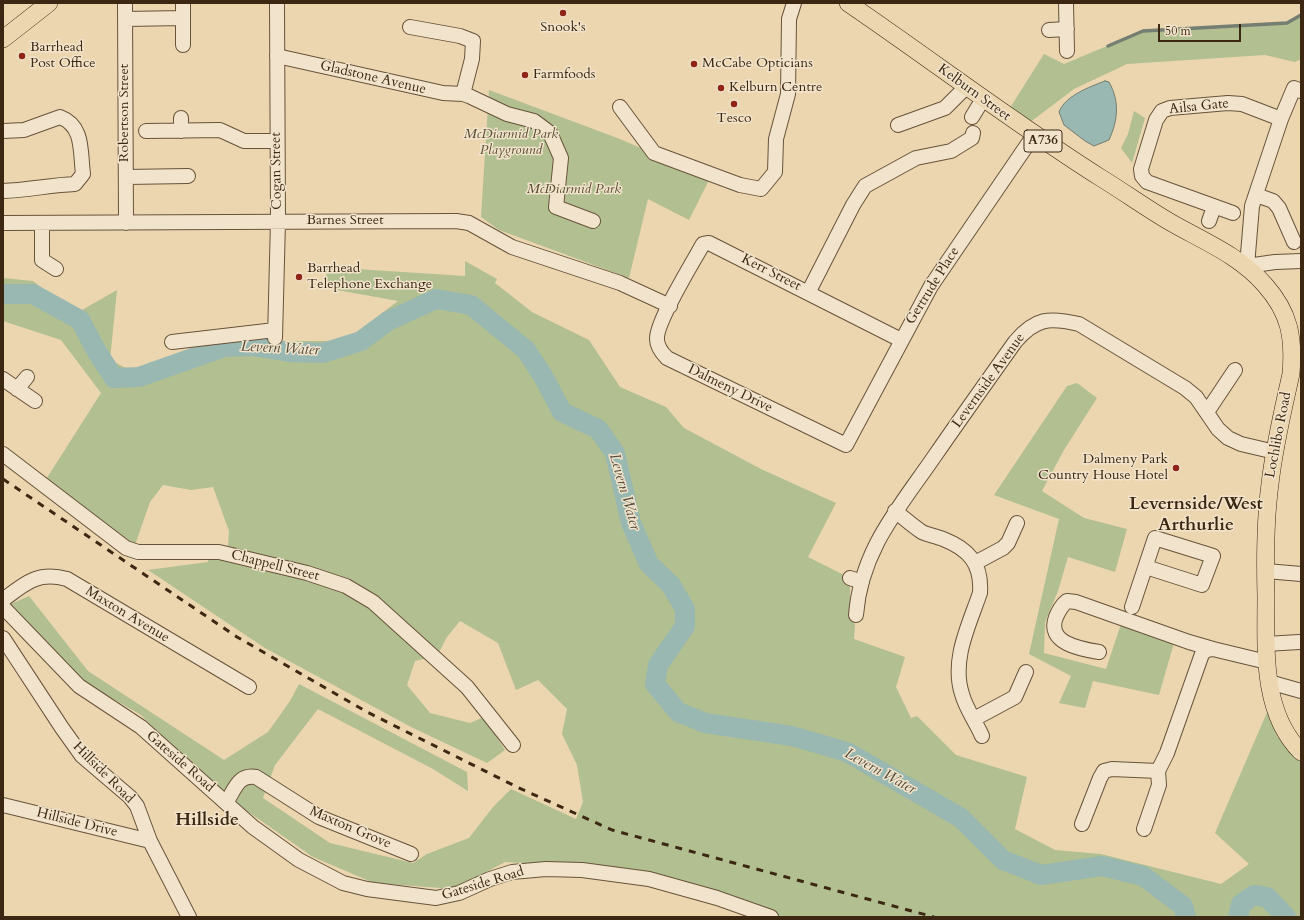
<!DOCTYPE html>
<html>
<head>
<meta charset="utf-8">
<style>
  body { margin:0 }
  #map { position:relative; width:1304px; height:920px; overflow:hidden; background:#ebd6b0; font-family:Cardo,serif }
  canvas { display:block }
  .frame { position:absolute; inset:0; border:4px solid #3c2712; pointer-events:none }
  .scale { position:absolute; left:1158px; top:24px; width:83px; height:18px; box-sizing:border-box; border:2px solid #3c2712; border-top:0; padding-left:5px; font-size:12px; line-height:14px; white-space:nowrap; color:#3c2712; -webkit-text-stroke:3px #f2e4cc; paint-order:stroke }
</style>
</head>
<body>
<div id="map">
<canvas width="1304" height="920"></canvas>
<div class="frame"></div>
<div class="scale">50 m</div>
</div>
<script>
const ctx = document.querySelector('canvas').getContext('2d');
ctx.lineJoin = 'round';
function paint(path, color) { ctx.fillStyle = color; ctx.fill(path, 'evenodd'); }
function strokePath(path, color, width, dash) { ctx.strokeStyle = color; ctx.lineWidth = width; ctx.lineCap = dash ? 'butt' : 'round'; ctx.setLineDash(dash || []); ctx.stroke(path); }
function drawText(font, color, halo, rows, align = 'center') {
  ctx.font = font + ' Cardo,serif'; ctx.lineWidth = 3; ctx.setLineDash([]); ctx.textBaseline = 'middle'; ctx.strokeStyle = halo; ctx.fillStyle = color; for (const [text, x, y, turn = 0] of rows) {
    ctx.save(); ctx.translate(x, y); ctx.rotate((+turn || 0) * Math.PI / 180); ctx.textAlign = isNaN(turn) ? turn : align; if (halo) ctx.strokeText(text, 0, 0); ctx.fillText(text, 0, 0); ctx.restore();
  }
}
const green = new Path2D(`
  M1301 15V59L1295 62 1265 55 1127 64 1074 89 1029 123 1008 111 1044 54 1064 64 1143 31 1287 23Z
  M489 90 620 139 710 178 689 220 648 199 629 278 499 230 481 217Z
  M1134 111 1145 118 1132 163 1121 148 1128 134Z
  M465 261 497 279 495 283 532 312 589 340 620 387 666 407 684 428 761 469 836 503 808 557 850 578V618L855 624 854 639 905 657 896 687 911 718 917 716 956 755 1027 777 1015 829 1055 850 1101 854 1221 884 1249 864 1215 833 1268 710 1277 736 1301 763V917H749L752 908 565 865 505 862 454 889 374 883 313 857 207 783 141 715 82 681 11 604 29 596 88 671 224 760 268 732 290 701 299 684 467 772 468 791 433 769 318 709 275 765 263 798 330 843 413 863 427 854 469 838 493 807 511 789 576 819 583 802 577 765 562 734 567 709 538 680 516 690 498 643 460 621 447 637 437 656 415 661 407 685 430 713 470 723 484 717 505 750 487 763 411 727 265 648 148 570 208 562V544L228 547 229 531 213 487 191 490 163 485 150 502 135 545 45 481 101 393 61 340 3 321V278L33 281 75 314 117 290 110 360 134 372 262 337 283 341H345L398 301 337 290 328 284 325 267 465 276Z
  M1077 383 1097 398 1064 450 1042 491 1084 518 1127 529 1115 572 1068 557 1058 591 1045 622 1044 653 1106 669 1124 615 1176 636 1159 695 1093 681 1085 708 1059 703 1071 676 1029 654 1059 519 994 495 1067 386Z`);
const water = new Path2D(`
  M1105 81 1109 82C1120 102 1118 120 1109 140L1094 146 1085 141 1064 125 1059 112C1065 96 1089 87 1105 81Z`);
const stream = new Path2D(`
  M1108 46 1143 31 1287 23 1301 15`);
const river = new Path2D(`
  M3 294H33L80 320 97 352 114 378 139 377 224 347 252 346 289 352 323 353 361 341 388 321 436 299 471 305 526 350 543 376 562 412 598 429 615 453 631 523 649 564 671 585 685 609V626L658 665 655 684 678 712 705 723 792 736 847 752 961 818 1003 860 1041 875 1102 866 1143 876 1183 906 1186 917
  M1238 917 1241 904 1254 895 1267 897 1286 917`);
const minor = new Path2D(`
  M125 3 126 223
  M183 3V45
  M1066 3 1067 51
  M125 19 183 18
  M410 27 460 36 473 41 472 59 463 94
  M1049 30 1067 29
  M277 56 443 93 463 94 469 96 507 114 534 121 550 133 561 158 556 207 593 221
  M1301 91 1294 88 1281 119 1252 206 1247 266 1275 262 1301 261
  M620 107 654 153 740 185 761 189 775 172 776 139 788 94 789 19 794 3
  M972 117 983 99
  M181 118V131
  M898 125 945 108 966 87
  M3 131 24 130 60 117C84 126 80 151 83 174L75 184C51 185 28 190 3 191
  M146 131 220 130 244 141H276
  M126 177 188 176
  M1256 195 1273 201 1279 208 1294 242
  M1233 213 1147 182 1142 176 1141 169 1156 120 1162 111 1170 108 1228 103 1242 104 1281 119
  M1209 221 1214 207
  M3 223 456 221 469 223 512 247 620 283 670 306
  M42 223V260L56 269
  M808 293 853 205 865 186 916 158 951 151 972 138 973 133
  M275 338 278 221 277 3
  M901 340 709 243 703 244C693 262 656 322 657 339 657 347 662 353 667 358L846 445 931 286 1034 135
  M172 342 275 330
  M3 379 35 401
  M17 389 27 377
  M1207 412 1235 370
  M3 454 126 548 138 552H219L307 573 346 586 373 602 467 687 513 745
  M895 511C904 518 913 526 922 532 928 535 936 536 943 539 969 549 982 564 980 593 969 625 951 660 962 694 966 709 976 722 982 736
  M975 563 1003 548 1008 543 1017 523
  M1266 571 1301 574
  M850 578 862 582
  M3 600C25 583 38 571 67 579L249 687
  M3 607 79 686 141 727 253 827 299 860 343 883 367 889 436 898 459 893 490 879 512 872 546 869 582 870 649 879 717 898 771 917
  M1132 607 1155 538 1213 556 1202 585 1146 567
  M856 615C861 550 899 508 934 457 961 418 988 380 1015 342 1035 318 1049 317 1079 324L1185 388 1196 397 1218 429 1228 438 1241 444 1275 452
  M3 638 62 728 82 756 130 797 137 806 150 841 189 917
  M1266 644 1299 642
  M1099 652C1080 649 1046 643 1056 617 1059 610 1061 606 1067 601L1076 602 1189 642 1213 649
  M1269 682 1301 691
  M974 719 1015 697 1026 672
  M226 803C235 789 238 774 256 777L319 817 411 854
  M3 805 150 841
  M1082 824 1100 778 1104 771 1112 769 1158 771
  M1144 829 1159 785 1158 771 1167 753 1202 654 1206 650 1213 649 1267 662`);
const major = new Path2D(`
  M848 3C933 61 1014 123 1101 178 1124 192 1146 208 1170 222 1203 241 1239 255 1265 285 1290 313 1294 338 1291 374 1283 410 1274 447 1270 484 1265 521 1265 559 1266 596 1266 648 1261 712 1301 752
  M3 39 49 3`);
const rail = new Path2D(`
  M3 479 237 637 367 712 517 787 612 830 934 917`);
const markers = [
  [563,13,4,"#8f2418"],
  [22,56,4,"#8f2418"],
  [694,64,4,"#8f2418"],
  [525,75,4,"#8f2418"],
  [721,88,4,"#8f2418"],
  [734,104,4,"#8f2418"],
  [299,277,4,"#8f2418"],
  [1176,468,4,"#8f2418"]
];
const shields = [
  [1043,141,38]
];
const shieldNames = [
  ["A736",1043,141]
];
const poiNames = [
  ["Snook's",563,28,"center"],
  ["Barrhead",30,48],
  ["Post Office",30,64],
  ["McCabe Opticians",702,64],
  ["Farmfoods",533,75],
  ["Kelburn Centre",729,88],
  ["Tesco",734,119,"center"],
  ["Barrhead",307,269],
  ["Telephone Exchange",307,285],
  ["Dalmeny Park",1168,460,"right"],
  ["Country House Hotel",1168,476,"right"]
];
const streetNames = [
  ["Gladstone Avenue",373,78,13],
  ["Kelburn Street",974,93,36],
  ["Ailsa Gate",1199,107,-6],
  ["Robertson Street",125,113,-90],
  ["Cogan Street",277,171,-91],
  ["Barnes Street",345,221],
  ["Kerr Street",771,273,27],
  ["Gertrude Place",933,286,-58],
  ["Levernside Avenue",989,381,-54],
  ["Dalmeny Drive",730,389,26],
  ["Lochlibo Road",1279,435,-79],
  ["Chappell Street",275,566,14],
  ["Maxton Avenue",127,615,31],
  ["Gateside Road",180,762,41],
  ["Hillside Road",103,773,45],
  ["Hillside Drive",77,823,14],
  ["Maxton Grove",350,828,23],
  ["Gateside Road",483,884,-17]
];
const parkNames = [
  ["McDiarmid Park",511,135],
  ["Playground",511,151],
  ["McDiarmid Park",574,190]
];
const waterNames = [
  ["Levern Water",280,349,3],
  ["Levern Water",624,492,74],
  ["Levern Water",880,772,29]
];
const districtNames = [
  ["Levernside/West",1196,505],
  ["Arthurlie",1196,526],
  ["Hillside",207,821]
];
paint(green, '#b1bf91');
paint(water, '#99b8b1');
strokePath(water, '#747e71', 1);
strokePath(stream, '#747e71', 3.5);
strokePath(river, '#99b8b1', 20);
strokePath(minor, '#68533a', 16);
strokePath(major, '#3c2712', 18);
strokePath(minor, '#f2e4cc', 14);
strokePath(major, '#ebd6b0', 17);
strokePath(rail, '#3c2712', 3, [7, 7]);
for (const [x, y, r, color] of markers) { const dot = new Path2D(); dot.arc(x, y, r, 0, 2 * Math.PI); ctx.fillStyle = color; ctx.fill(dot); strokePath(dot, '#f2e4cc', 1.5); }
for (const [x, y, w] of shields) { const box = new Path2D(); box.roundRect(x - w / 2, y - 11, w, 22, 3); ctx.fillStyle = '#f2e4cc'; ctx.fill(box); strokePath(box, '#3c2712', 1); }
drawText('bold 13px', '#3c2712', null, shieldNames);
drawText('14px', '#3c2712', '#f2e4cc', poiNames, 'left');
drawText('14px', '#3c2712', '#f2e4cc', streetNames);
drawText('italic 14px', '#594d32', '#f2e4cc', parkNames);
drawText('italic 15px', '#534b3a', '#f2e4cc', waterNames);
drawText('bold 18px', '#3c2712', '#f2e4cc', districtNames);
</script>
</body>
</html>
